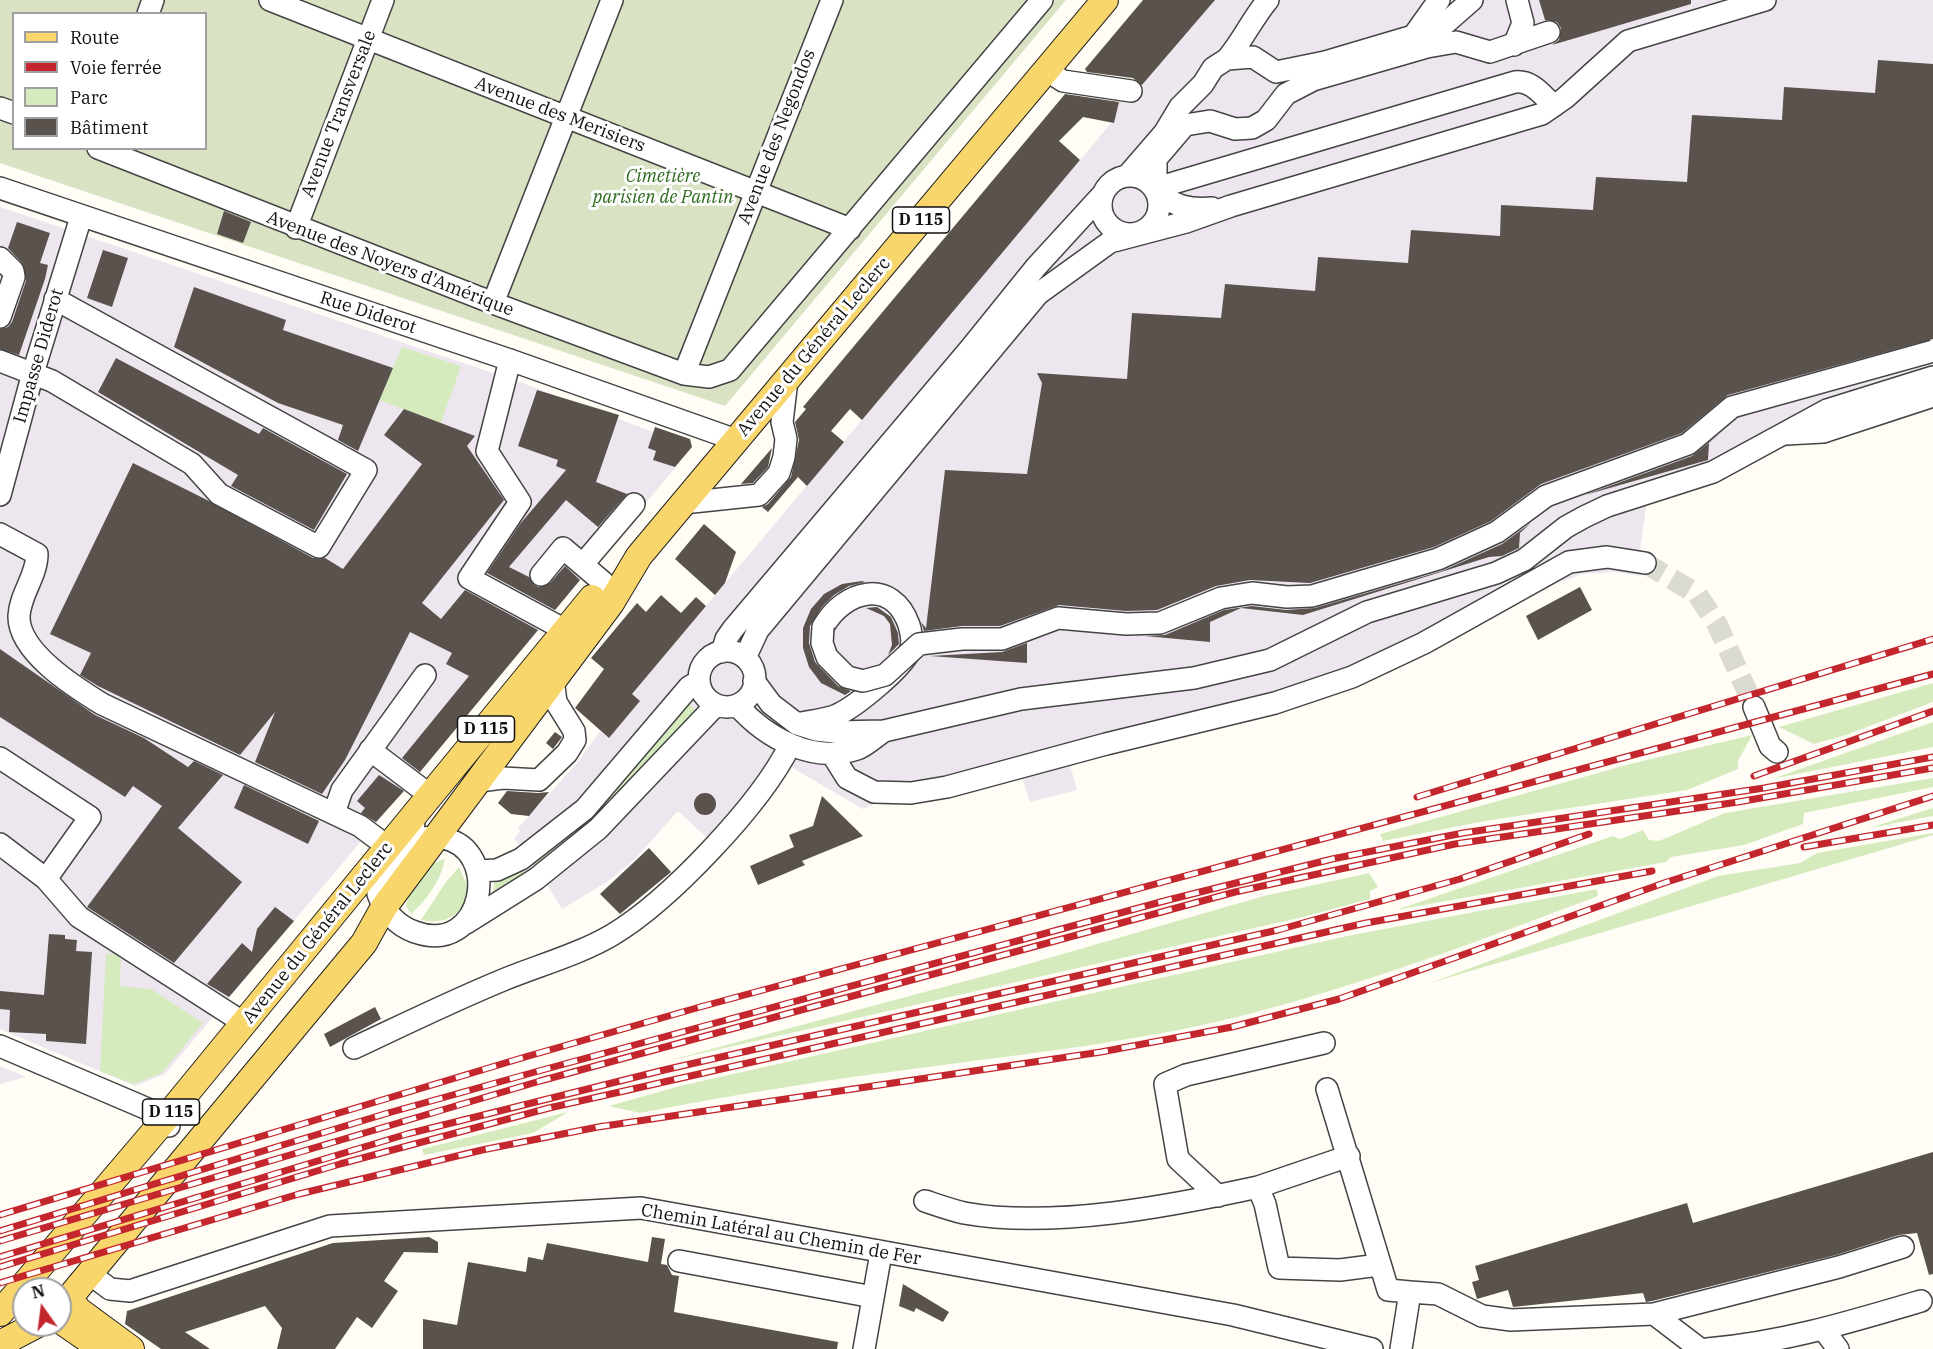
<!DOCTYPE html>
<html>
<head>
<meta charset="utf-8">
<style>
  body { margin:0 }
  #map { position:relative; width:1933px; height:1349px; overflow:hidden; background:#fffdf5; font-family:"IBM Plex Serif",serif }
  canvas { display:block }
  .legend { position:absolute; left:12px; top:12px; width:195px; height:138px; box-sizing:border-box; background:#fff; border:2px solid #a0a0a0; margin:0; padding:8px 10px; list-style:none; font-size:18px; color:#111 }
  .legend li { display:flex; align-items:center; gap:12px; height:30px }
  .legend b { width:30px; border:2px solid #a0a0a0 }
  .north { position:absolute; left:12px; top:1277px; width:60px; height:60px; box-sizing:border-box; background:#fff; border:2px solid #a0a0a0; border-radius:50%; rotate:346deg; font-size:16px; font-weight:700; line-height:24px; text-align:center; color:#111 }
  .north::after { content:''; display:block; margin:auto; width:21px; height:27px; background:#c4262e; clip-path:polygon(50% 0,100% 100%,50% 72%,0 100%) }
</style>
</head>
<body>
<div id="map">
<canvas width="1933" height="1349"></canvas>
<ul class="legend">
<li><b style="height:8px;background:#f9d66b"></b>Route</li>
<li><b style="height:8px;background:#c4262e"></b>Voie ferrée</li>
<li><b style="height:16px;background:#d5ebbd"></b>Parc</li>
<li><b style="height:16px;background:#5a524d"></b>Bâtiment</li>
</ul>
<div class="north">N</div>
</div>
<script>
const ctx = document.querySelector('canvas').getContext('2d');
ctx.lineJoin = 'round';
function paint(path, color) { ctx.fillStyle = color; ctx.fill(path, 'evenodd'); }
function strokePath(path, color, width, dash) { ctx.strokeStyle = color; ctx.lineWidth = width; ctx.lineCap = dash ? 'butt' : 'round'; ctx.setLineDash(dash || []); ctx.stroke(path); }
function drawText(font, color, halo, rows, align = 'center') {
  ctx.font = font + ' "IBM Plex Serif",serif'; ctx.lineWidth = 6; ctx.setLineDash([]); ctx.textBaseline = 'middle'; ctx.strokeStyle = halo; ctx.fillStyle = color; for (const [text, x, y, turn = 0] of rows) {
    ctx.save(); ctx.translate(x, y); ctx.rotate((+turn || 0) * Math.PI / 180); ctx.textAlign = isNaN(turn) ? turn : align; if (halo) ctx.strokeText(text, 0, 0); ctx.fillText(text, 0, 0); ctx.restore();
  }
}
const industrial = new Path2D(`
  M1215 0H1933V385L1823 439 1783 448 1704 483 1647 501 1640 550 1648 553 1641 576 1615 572 1582 574 1556 584 1396 669 1336 694 1280 713 1070 765 1077 790 1030 802 1022 777 923 802 875 804 863 809 791 767 718 848 678 811 635 859 610 880 562 909 528 854 514 839 520 831 518 828 578 762 600 731 609 738 640 701 632 694 1112 122 1120 98 1130 100Z
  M0 207 517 381 688 445 676 467 165 1074 135 1086 0 1029Z
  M0 1066 26 1077 0 1084Z`);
const green = new Path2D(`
  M402 347 461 366 441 423 379 400Z
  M1933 683V702L1846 735 1814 744 1779 727Z
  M688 703 694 709V715L632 789 538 871 533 864 600 809Z
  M1933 722V747L1772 779Z
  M1752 735 1738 761V769L1687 790 1485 821 1383 841 1380 834 1630 764Z
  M1933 778V787L1804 813 1803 824 1744 845 1671 857 1666 862 1396 910 1613 836 1620 839 1643 830 1649 840 1659 841 1725 813Z
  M1933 808V816L1869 828Z
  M1933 833V835L1430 983 1718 876 1800 863 1817 853Z
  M445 859C441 880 427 900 411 914L406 906C409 891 429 861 445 859Z
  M459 867 468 887C468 913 445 926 421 920L446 882Z
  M524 871 529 877 493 895 494 883Z
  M1369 873 1378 887 1370 891V899L1303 917 663 1062 1007 970 1264 896Z
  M1597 889 1598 896C1479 941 1360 986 1237 1017 1135 1042 1032 1053 928 1067 832 1079 736 1094 640 1113L609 1106 680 1086 1347 936Z
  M106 954 121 955 120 986 151 989 203 1023 162 1073 134 1084 100 1071Z
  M568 1112 533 1133 424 1155 422 1149Z`);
const cemetery = new Path2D(`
  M0 0H1066L725 406 0 163ZM14 14H206V148H14Z`);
const building = new Path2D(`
  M1143 0H1215L1142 85 1133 78 1087 72 1085 69Z
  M1539 0H1691V4L1552 45 1559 40 1561 28 1557 22 1545 20Z
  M1878 60 1933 64V339L1728 395 1682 433 1541 484 1491 521 1434 547 1310 583 1250 580 1216 586 1157 610 1126 611 1059 605 1000 626H962L924 631 921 622 926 628 945 470 1027 474 1042 383 1037 373 1127 379 1132 313 1221 318 1225 284 1315 291 1318 257 1408 263 1411 230 1500 236 1501 205 1593 210 1596 177 1687 182 1692 115 1782 120 1784 87 1875 93Z
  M1065 94 1119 102 1114 123 1083 117 1059 141 1080 160 862 420 850 409 831 431 844 442 807 486 798 477 768 512 762 507 768 504 791 477 799 440 795 422 806 409 803 407Z
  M224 211 251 222 243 243 217 234Z
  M17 222 50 233 40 263 48 265 45 279 19 355 0 349V329L8 327 12 322 26 281 22 263 8 248Z
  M103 250 128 258 112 307 87 298Z
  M194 287 286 320 283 330 393 368 358 451 338 440 343 425 278 403 174 347Z
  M116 358 259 434 263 428 347 474 314 530 231 486 238 475 98 392Z
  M537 390 619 415 596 482 627 494 598 527 566 500 509 567 529 577 533 584 538 587 550 583 565 566 580 580 555 610 487 573 520 524 566 470 556 466 558 460 518 446Z
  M404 409 475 436 467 446 504 500 422 603 441 619 465 590 538 630 420 772 402 758 469 676 446 664 452 653 410 632 345 760 322 794 255 762 275 712 240 755 98 686 80 675 91 653 50 634 133 463 207 500 313 558H325L343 569 422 464 384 435Z
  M655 427 690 439 692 447 675 467 653 460 656 451 648 448Z
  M1721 433 1709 443 1708 460 1585 495 1692 456Z
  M772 448 768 467 753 483 741 484Z
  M1531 523 1520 533 1519 548 1502 556 1489 557 1303 615 1241 608 1210 622V642L1145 636 1165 635 1224 610 1252 606 1286 610 1315 608 1442 571 1502 544Z
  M704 524 736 552 725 583 715 595 675 559Z
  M862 581 865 582 849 586 834 595 822 607 810 626 809 643 815 662 838 686 851 691 845 695 821 683 809 667 803 648V628L811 609 824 594 842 584Z
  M1580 587 1592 610 1538 640 1526 616Z
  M661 595 681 613 696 597 706 606 632 694 640 701 609 738 575 708 604 669 591 658 637 603 646 612Z
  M877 607 891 617 898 633 899 644 888 655 892 645 890 624 884 616 866 608Z
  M1027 643V663L930 656 1002 652Z
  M0 649 95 715 144 738 188 767 194 761 223 775 178 828 242 882 174 963 87 907 162 806 133 786 125 797 0 717Z
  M555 732 562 737 553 749 546 743Z
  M379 775 404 791 376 822 361 813 365 808 357 801Z
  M244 785 319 821 308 844 234 808Z
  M507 791 538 793 549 792 529 816 511 814 498 803Z
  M694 804a11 11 0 1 1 22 0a11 11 0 1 1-22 0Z
  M822 796 863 836 802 861 805 865 758 885 750 866 794 847 789 835 813 826Z
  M649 848 671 872 620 914 600 894Z
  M275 907 294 921 229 997 207 984 242 943 252 952 257 929Z
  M49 934 65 935V939L77 940 76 951 92 952 86 1044 46 1041V1034L9 1032 10 1010 0 1009V991L44 995Z
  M375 1007 381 1019 330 1047 324 1034Z
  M1933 1152V1274L1929 1275 1917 1233 1899 1235 1836 1255 1652 1301 1646 1302 1643 1293 1513 1307 1508 1290 1477 1299 1472 1282 1479 1280 1475 1266 1687 1203 1693 1223Z
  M429 1237 438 1242V1253L404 1252 384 1281 398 1291 372 1328 357 1317 335 1349H277L282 1328 265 1306 185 1332 210 1349H161L125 1324 127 1311 333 1243Z
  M652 1237 665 1239 661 1264 667 1265 672 1275 679 1276 674 1312 838 1342 837 1349H423V1319L457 1325 468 1262 526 1272 528 1257 543 1260 547 1243 648 1262Z
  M903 1284 949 1312 943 1322 916 1308 914 1312 899 1306Z`);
const minorTunnel = new Path2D(`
  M1645 563 1697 594 1717 624 1754 707`);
const minor = new Path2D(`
  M270 0 850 229
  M148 14 153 0
  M1414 35 1439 0
  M1514 45 1523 23 1517 0
  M1227 59C1243 40 1252 19 1268 0
  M1046 70 1063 81 1131 91
  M0 108 14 113
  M98 148 493 303 684 374 709 377 730 370 1042 0
  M1101 205a29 29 0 1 1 58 0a29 29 0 1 1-58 0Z
  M1127 176 1165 132 1180 107 1203 84 1213 68 1227 59 1253 57 1276 72 1325 62 1440 28 1472 0
  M0 188 510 360 736 440
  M1156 192 1170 184 1515 82C1532 80 1542 95 1554 106
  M1212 208C1189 210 1175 206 1156 192V159L1185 125 1210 121 1235 129 1252 128 1266 120 1286 94 1313 80 1427 47 1456 42 1490 52 1549 32
  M296 228 383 0
  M0 258 13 271 14 277 0 317
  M493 303 612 0
  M510 360 487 451 520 502 469 578 567 631
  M0 361 52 381 192 464 219 494 319 547 366 470 55 299
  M684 374 832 0
  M1786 434 1823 432 1933 396
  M0 495 33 373 81 217
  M683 503 759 495 779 473 784 457 786 439 782 422 787 380
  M0 534 37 554C37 576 20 594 19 616 18 652 76 688 102 704L360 826 388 847C404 843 425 835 442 838 503 848 484 957 415 932 397 926 384 911 378 894L383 878 413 841 414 816
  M583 564 634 504
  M541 575 563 548 604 583
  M699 679a28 28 0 1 1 56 0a28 28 0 1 1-56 0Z
  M722 652 726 639 733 629 969 350 1036 267 1102 195
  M745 658 758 630 1038 294 1110 242 1186 222 1231 206 1542 114 1565 98 1628 41 1765 0
  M754 681 771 704 797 724C810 721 825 720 837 715 855 707 906 666 911 648 913 640 911 632 909 625 892 577 844 590 823 627
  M737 705C766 738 813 764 857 749 866 746 876 736 884 731
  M1754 707 1770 746 1777 752
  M797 724 816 730 834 732 884 731 1021 699 1194 678 1270 660 1367 612 1496 573 1524 560 1566 527 1584 517 1607 506 1713 472 1827 410 1933 377
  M370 750 431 796
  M832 754 847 778 874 792 911 793 947 787 1106 744 1275 703 1352 677 1424 643 1569 562 1607 557 1645 563
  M0 758 90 817 46 879
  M479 781 503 778 539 780 567 753 575 740 574 731 556 702 553 679
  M334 813 342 790 425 675
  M0 844 46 879 79 917 244 1023
  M477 871 497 870 521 859 585 809 689 687 699 681
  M466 923 536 879 598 829 716 705
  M0 1046 150 1110 166 1118 169 1126
  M354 1048C403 1025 452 1001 503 980 537 966 580 954 612 935 669 901 761 804 790 745
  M1327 1089 1388 1290 1410 1292
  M1258 1187 1349 1156
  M1218 1196 1178 1159 1165 1084 1186 1075 1324 1043
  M925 1201C937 1205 951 1210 964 1213 1052 1229 1171 1206 1258 1187L1265 1204 1279 1268 1340 1270 1379 1265
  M679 1261 873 1297
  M90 1274 110 1289 130 1291 330 1226 641 1208 1233 1315 1372 1349
  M1654 1314 1839 1267 1903 1247
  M1824 1330 1838 1349
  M864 1349 881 1253
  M1401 1349 1410 1292 1438 1294 1482 1316 1511 1320 1654 1314 1700 1349
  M1707 1349C1781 1343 1850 1322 1921 1301`);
const major = new Path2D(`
  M70 1298 78 1310 131 1349
  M60 1309 364 943 384 907 611 603 639 556 1105 0
  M0 1313 166 1118 592 598
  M60 1320 102 1349
  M0 1344 36 1325`);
const rail = new Path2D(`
  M1754 776 1933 711
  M1417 797 1933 639
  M1804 847 1933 825
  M0 1215 525 1057 700 1007 1933 674
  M0 1231 388 1113 535 1072 1168 900 1332 859 1463 833 1764 788 1933 757
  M0 1241 540 1081 1235 892 1455 844 1738 802 1933 768
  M0 1257 407 1134 664 1070 1278 930 1460 879 1589 834
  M0 1267 340 1164 549 1108 1366 923 1652 871
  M0 1283 299 1194 482 1150 598 1127 1101 1052 1232 1027 1339 999 1664 883 1933 796`);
const minorBridge = new Path2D(`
  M823 627 822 643 827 657 847 677 863 681 885 675 919 644 962 639H1002L1058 618 1126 624 1160 623 1221 598 1252 593 1287 597 1312 596 1438 559 1497 532 1546 496 1688 444 1732 407 1933 351`);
const shields = [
  [921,220,57],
  [486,729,57],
  [171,1112,57]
];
const shieldNames = [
  ["D 115",921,220],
  ["D 115",486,729],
  ["D 115",171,1112]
];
const streetNames = [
  ["Avenue Transversale",339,114,-69],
  ["Avenue des Merisiers",560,115,21],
  ["Avenue des Negondos",777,137,-69],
  ["Avenue des Noyers d'Amérique",390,264,21],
  ["Rue Diderot",368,313,18],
  ["Avenue du Général Leclerc",814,347,-50],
  ["Impasse Diderot",39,356,-74],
  ["Avenue du Général Leclerc",318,933,-51],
  ["Chemin Latéral au Chemin de Fer",781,1235,10]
];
const parkNames = [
  ["Cimetière",663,177],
  ["parisien de Pantin",663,198]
];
paint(industrial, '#eee6ef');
paint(green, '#d5ebbd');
paint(cemetery, '#d9e3c4');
paint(building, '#5a524d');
strokePath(minorTunnel, '#dbdad3', 21, [21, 10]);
strokePath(minor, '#444', 24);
strokePath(major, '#222', 28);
strokePath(minor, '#fff', 21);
strokePath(major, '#f9d66b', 26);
strokePath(rail, '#c4262e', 7);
strokePath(rail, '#fff', 4.5, [14]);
strokePath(minorBridge, '#444', 24, []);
strokePath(minorBridge, '#fff', 21);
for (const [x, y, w] of shields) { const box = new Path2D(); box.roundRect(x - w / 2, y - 13, w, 26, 4.5); ctx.fillStyle = '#fff'; ctx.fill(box); strokePath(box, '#111', 1.5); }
drawText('bold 16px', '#111', null, shieldNames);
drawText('18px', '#111', '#fff', streetNames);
drawText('italic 18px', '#2f6b1f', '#fff', parkNames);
</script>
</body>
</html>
